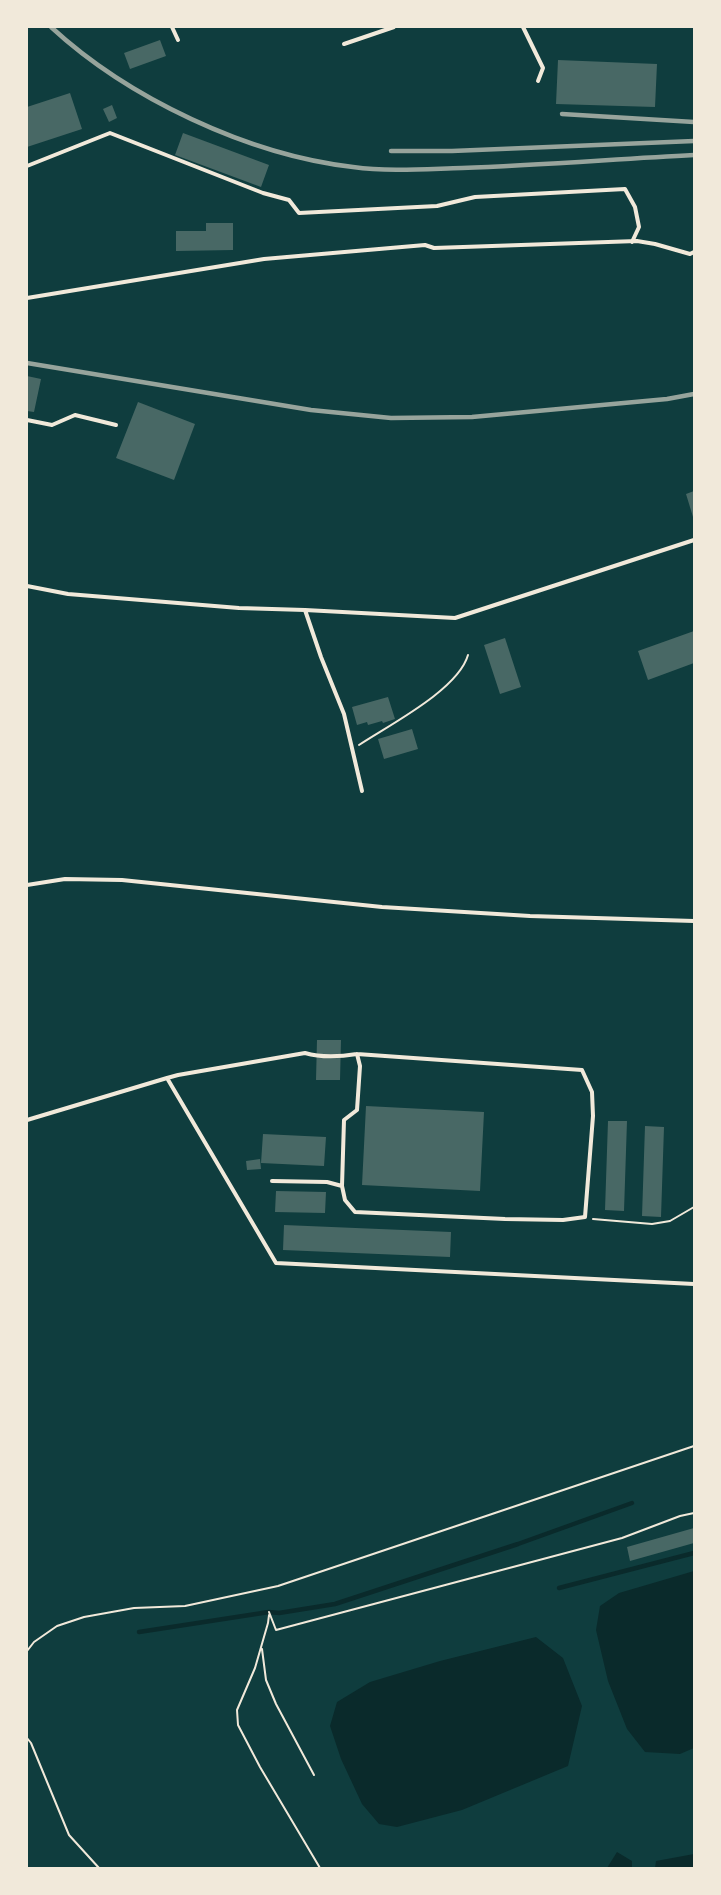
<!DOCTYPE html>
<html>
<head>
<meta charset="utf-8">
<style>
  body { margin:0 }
  #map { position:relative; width:721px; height:1895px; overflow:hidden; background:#0f3d3e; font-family:"PT Sans",sans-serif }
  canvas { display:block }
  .frame { position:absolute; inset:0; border:28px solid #f1e9da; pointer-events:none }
</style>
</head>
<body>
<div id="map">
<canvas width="721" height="1895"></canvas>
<div class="frame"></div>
</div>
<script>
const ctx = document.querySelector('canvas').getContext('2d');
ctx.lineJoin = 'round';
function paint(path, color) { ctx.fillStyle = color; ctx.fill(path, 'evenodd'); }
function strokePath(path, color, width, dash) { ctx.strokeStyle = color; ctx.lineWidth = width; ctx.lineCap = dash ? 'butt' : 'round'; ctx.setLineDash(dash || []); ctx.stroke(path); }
const water = new Path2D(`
  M694 1571V1748L680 1754 645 1752 627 1729 608 1681 596 1630 600 1606 619 1593Z
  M536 1637 563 1658 582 1706 568 1766 462 1810 397 1827 379 1824 362 1804 341 1759 330 1726 337 1702 370 1682 440 1661Z
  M617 1852 632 1861V1868H607Z
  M694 1854V1868H655L656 1861Z`);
const stream = new Path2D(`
  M559 1588 694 1553
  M139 1632 269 1612 279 1613 335 1604 518 1544 632 1503`);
const building = new Path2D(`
  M160 40 166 56 130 69 124 53Z
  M558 60 657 64 655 107 556 104Z
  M70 93 82 129 27 147V107Z
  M112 105 117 118 109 122 103 109Z
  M183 133 269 165 261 187 175 155Z
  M206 223H233V250L176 251V231H206Z
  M27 376 41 379 34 412 27 411Z
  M138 402 195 424 174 480 116 458Z
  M694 491V517H693L686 494Z
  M694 631V663L648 680 638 651Z
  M505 638 521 687 500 694 484 645Z
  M388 697 395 719 383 723 382 721 368 725 367 722 357 725 352 707Z
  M412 729 418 749 384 759 378 739Z
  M317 1040H341L340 1080H316Z
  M366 1106 484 1112 480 1191 362 1185Z
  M608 1121H627L624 1211 605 1210Z
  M645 1126 664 1127 661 1217 642 1216Z
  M263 1134 326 1137 324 1166 261 1163Z
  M260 1159 261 1169 247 1170 246 1161Z
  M276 1191 326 1192 325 1213 275 1212Z
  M284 1225 451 1232 450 1257 283 1250Z
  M694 1528V1543L630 1561 627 1547Z`);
const path = new Path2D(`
  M359 745C389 725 458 690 468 655
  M593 1219 652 1224 670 1221 694 1207
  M269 1612 276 1630 622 1538 680 1516 694 1513
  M269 1615 268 1623 255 1668 237 1710 238 1725 260 1767 320 1868
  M262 1649 266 1680 276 1704 314 1775
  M27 1651 34 1642 57 1626 84 1617 134 1608 185 1606 278 1586 694 1446
  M27 1738 31 1743 69 1835 99 1868`);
const service = new Path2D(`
  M172 27 178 40
  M523 27 543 68 538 81
  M344 44 394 27
  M27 166 110 133 263 193 289 200 299 213 437 206 475 197 625 189 635 207 639 227 632 242
  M27 298 264 259 425 245 434 248 637 241 655 244 690 254 694 252
  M27 420 52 425 75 415 116 425
  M27 586 68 594 239 608 305 610 321 657 344 714 362 791
  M305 610 455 618 694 540
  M27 885 65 879 122 880 382 907 530 916 694 921
  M167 1078 178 1075 305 1053C322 1058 339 1057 357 1054L582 1070 592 1092 593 1116 585 1217 563 1220 505 1219 355 1212 345 1200 342 1186 327 1182 272 1181
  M27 1120 167 1078 276 1263 694 1284
  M342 1186 344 1120 357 1110 360 1066 357 1054`);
const rail = new Path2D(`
  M51 27C128 98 248 155 353 167 388 172 426 169 462 168 539 165 617 159 694 155
  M562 114 694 122
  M391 151H452L694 141
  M27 363 311 410 391 418 472 417 667 399 694 394`);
paint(water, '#0a2a2b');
strokePath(stream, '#0a2a2b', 4.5);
paint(building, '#486865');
strokePath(path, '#f1e9da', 2);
strokePath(service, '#f1e9da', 4);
strokePath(rail, '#97a49c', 4.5);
</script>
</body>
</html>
